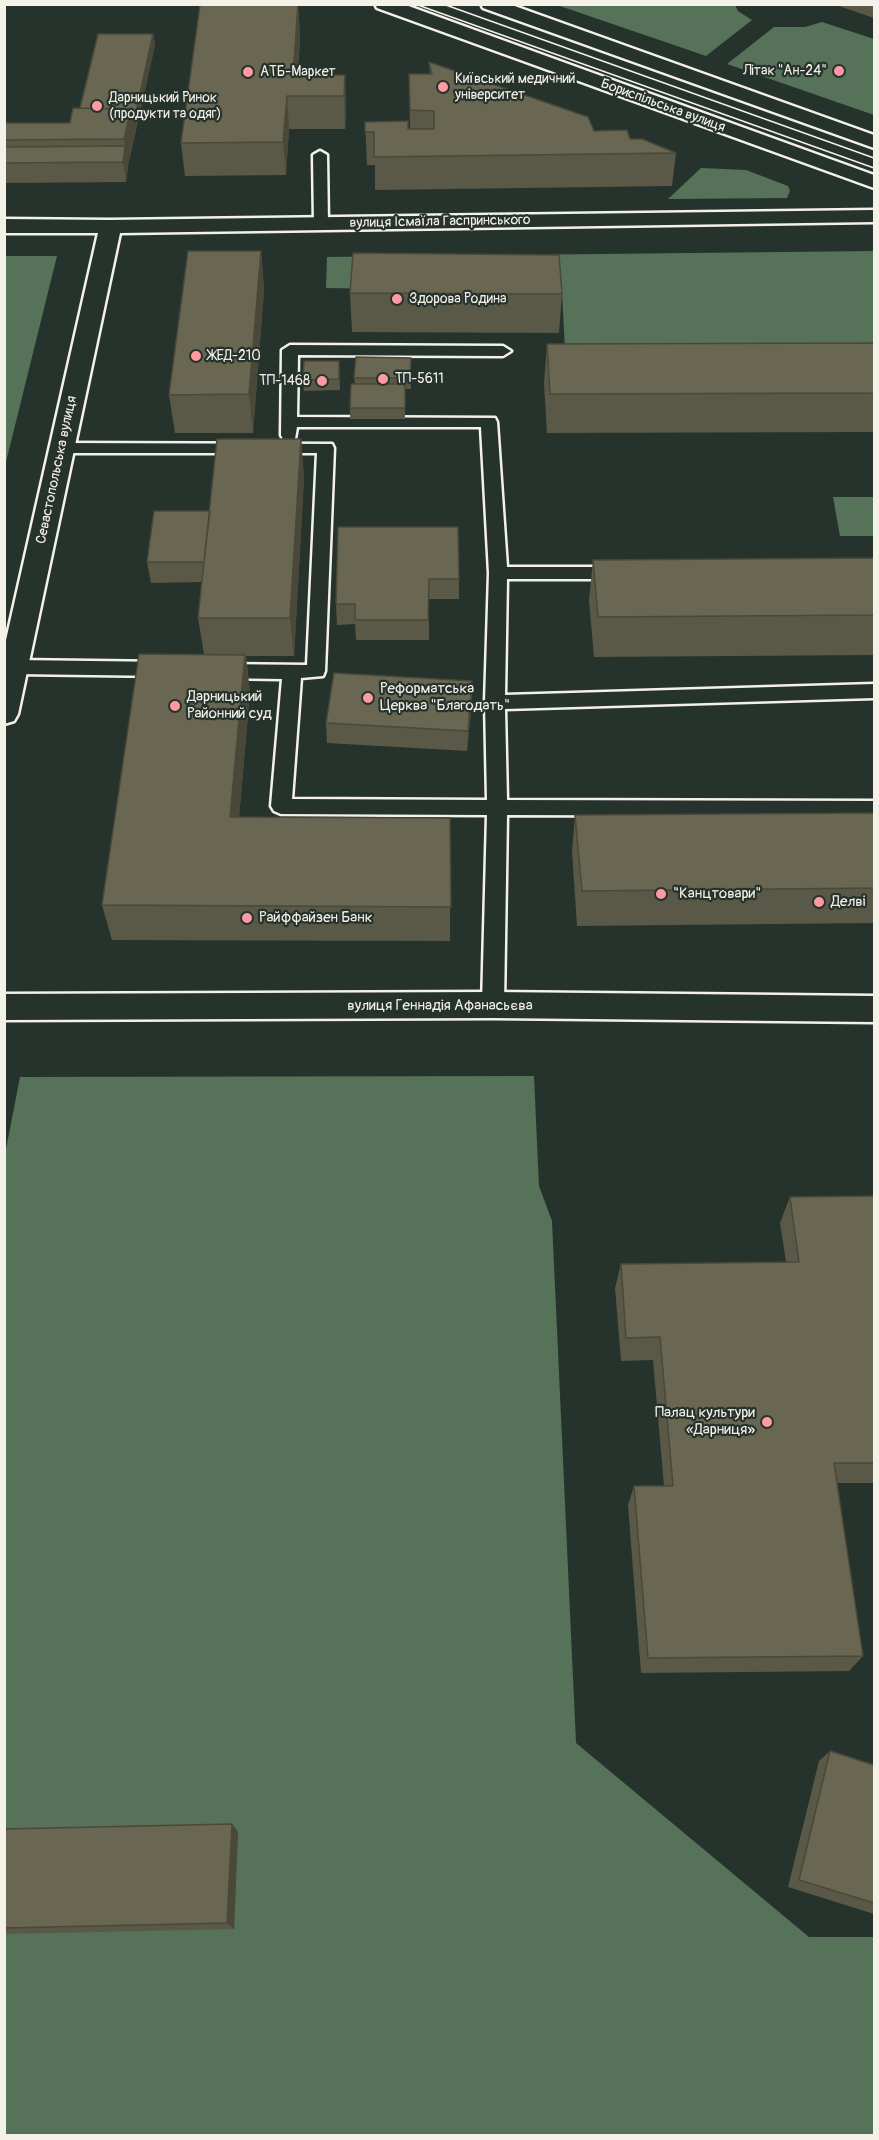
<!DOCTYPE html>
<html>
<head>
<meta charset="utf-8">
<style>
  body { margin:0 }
  #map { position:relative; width:879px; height:2140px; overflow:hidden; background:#26332d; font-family:Pangolin,sans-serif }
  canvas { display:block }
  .frame { position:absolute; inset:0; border:6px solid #f4f1e8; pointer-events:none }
</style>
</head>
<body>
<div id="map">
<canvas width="879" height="2140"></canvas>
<div class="frame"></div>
</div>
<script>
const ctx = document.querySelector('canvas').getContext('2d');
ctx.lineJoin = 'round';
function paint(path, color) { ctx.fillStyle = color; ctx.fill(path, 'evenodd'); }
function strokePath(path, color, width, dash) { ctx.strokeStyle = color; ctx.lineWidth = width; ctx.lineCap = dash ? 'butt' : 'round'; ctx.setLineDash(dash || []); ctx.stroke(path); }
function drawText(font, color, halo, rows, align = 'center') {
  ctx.font = font + ' Pangolin,sans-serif'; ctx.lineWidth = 4.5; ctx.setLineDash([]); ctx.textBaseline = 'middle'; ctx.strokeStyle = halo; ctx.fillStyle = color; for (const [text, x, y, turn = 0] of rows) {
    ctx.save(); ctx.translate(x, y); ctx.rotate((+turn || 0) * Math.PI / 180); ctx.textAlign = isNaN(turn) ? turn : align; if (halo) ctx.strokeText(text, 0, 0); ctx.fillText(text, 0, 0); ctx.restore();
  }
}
const green = new Path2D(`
  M557 5H735L738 11 752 20 706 56Z
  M822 22 874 39V115L727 64 774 27H805Z
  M701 168 746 170 788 186 790 191 787 198 668 199Z
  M874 251V372L566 370 562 292 326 288 327 257Z
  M5 256H57L5 466 4 256Z
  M833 497H874V536H840Z
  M534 1076 539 1186 552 1221 576 1743 809 1937H874V2135L5 2136 4 1159 20 1077Z`);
const service = new Path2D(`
  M320 151 327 155 328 224 321 228 314 224 313 155Z
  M290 345 503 346 511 351 503 356 298 355 297 417 495 418 497 422 507 567H623L629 569 632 573 629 577 623 579H507L505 695 874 684V698L505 709 507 800 874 801V816L507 815 504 1005 501 1011 493 1014 485 1011 482 1005 487 815 281 814 274 811 271 806 282 679 218 678 211 676 209 671 211 666 218 664 307 665 317 453H62L56 452 54 448 56 444 62 443 332 444 334 448 325 671 323 676 301 678 292 799 487 800 485 702 489 573 481 427H297L295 439H283L281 435 282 350Z
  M15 660 167 662 174 664 176 669 174 674 167 676 15 674 8 672 6 667 8 662Z`);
const minor = new Path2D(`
  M874 210V222L120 233 18 714 14 721 4 724V649L98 233H4V219L110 220Z
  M493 992 874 996V1022L493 1018 4 1020V994Z`);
const secondary = new Path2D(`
  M375 4H403L874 175V188L377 8Z
  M481 4H509L874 135V148L483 8Z`);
const tram = new Path2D(`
  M415 4 874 168
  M443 4 874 158`);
const wall = new Path2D(`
  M298 4 300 37 298 75H345L346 108 345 129H289L286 175 185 176 181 143Z
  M833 4H874V18Z
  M153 34 155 45 128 166 126 182 4 183V123H70Z
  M429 62 594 131 630 139 676 153 672 186 375 190V165H367L365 122 410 129 409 74H430Z
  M261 251 264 290 253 433H175L169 395Z
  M350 293 562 294 559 333 352 332Z
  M874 343V432L547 433 544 383 547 344Z
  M411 358V389H405V419H350V408L355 384 354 378Z
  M339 361 340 390 304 391 303 380Z
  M301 439 304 478 294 656H246L250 692 239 817 450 818V941L112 940 102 905 204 654 198 618 202 582 151 583 147 562 210 511Z
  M338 527 459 579V599H429V640H356L355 624 337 625 336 604Z
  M874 558V655L594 657 589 600 593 560Z
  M472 681V701L467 751 327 743 326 723Z
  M874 813V923L577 926 572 851 575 815Z
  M874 1196V1483H837L863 1656 849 1671 641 1673 628 1505 634 1486H664L653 1360 621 1361 615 1288 621 1264 786 1262 780 1223 790 1197Z
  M830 1751 874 1765V1914L788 1887 819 1761Z
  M232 1824 238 1832 234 1929 8 1934 4 1932V1928Z`);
const shadedWall = new Path2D(`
  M298 4 300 37 296 96 293 75Z
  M153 34 155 45 128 166 124 139 131 109Z
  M345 75 346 108 345 129 344 96Z
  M287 96 289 129 286 175 283 142Z
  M125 146 128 166 126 182 123 162Z
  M261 251 264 290 253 433 249 394Z
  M301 439 304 478 294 656 290 618Z
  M245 655 250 692 236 853 230 817Z
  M472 681V701L467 751 468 731Z
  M232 1824 238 1832 234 1929 227 1923Z`);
const building = new Path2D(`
  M298 4 293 75H345L344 96H287L283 142 181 143 200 5Z
  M98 34H153L133 126 131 109 80 108Z
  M429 62 588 117 594 131 627 130 630 139H642L676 153 374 157V132H365V122L408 121V129H434V111L410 110 409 74H432Z
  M73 108 131 109 124 139 4 140V123H70Z
  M125 146 123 162 4 163V147Z
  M188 251H261L249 394 169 395Z
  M353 253 559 255 562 294 350 293Z
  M874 343V393L550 394 547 344Z
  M356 357 411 358 410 378H354Z
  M304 361H339V379L303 380Z
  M351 384H405V408H350Z
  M217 439H301L290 618H198Z
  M154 511H210L204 562H147Z
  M338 527H458L459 579H429L428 620H355V604H336Z
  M874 558V615L598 617 593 560Z
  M139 654 245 655 230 817 450 818 451 907 102 905Z
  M334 673 472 681 468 731 326 723Z
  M874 813V888L582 891 575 815Z
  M874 1196V1463H834L863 1656 648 1658 634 1486H673L660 1337 626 1338 621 1264 799 1262 790 1197Z
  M830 1751 874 1765V1903L799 1880Z
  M232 1824 227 1923 4 1928V1840L6 1829Z`);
const markers = [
  [839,71,6,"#ff9aa2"],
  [248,72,6,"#ff9aa2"],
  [443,87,6,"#ff9aa2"],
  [97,106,6,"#ff9aa2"],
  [397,299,6,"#ff9aa2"],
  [196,356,6,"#ff9aa2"],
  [383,379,6,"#ff9aa2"],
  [322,381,6,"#ff9aa2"],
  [368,698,6,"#ff9aa2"],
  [175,706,6,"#ff9aa2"],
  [661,894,6,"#ff9aa2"],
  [819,902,6,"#ff9aa2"],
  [247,918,6,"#ff9aa2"],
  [767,1422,6,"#ff9aa2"]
];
const farPoinames = [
  ["Літак \"Ан-24\"",827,71,"right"],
  ["АТБ-Маркет",260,72],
  ["Київський медичний",455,79],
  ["університет",455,95],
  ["Дарницький Ринок",109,98],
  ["(продукти та одяг)",109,114],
  ["Здорова Родина",409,299],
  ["ЖЕД-210",208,356],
  ["ТП-5611",395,379],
  ["ТП-1468",310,381,"right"]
];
const farStreetnames = [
  ["Бориспільська вулиця",663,106,20],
  ["вулиця Ісмаїла Гаспринського",440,222,-1],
  ["Севастопольська вулиця",57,470,-78]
];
const poiNames = [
  ["Реформатська",380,689],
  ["Церква \"Благодать\"",380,706],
  ["Дарницький",187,697],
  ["Районний суд",187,714],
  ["\"Канцтовари\"",673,894],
  ["Делві",831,902],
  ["Райффайзен Банк",259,918],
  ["Палац культури",755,1413,"right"],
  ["«Дарниця»",755,1430,"right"]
];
const streetNames = [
  ["вулиця Геннадія Афанасьєва",440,1006]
];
paint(green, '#567259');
strokePath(service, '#f4f1e8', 5);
strokePath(minor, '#f4f1e8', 5);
strokePath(secondary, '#f4f1e8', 5);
paint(service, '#26332d');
paint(minor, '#26332d');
paint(secondary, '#26332d');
strokePath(tram, '#f4f1e8', 1.5);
paint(wall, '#5a5947');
paint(shadedWall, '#4a4839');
paint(building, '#696752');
strokePath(building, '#4a4839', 1.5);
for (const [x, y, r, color] of markers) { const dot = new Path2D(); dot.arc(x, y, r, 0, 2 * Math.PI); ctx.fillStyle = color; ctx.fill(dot); strokePath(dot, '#26332d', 2); }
drawText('14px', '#f4f1e8', '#26332d', farPoinames, 'left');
drawText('14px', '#f4f1e8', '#26332d', farStreetnames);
drawText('15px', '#f4f1e8', '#26332d', poiNames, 'left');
drawText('15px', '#f4f1e8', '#26332d', streetNames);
</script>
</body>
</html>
